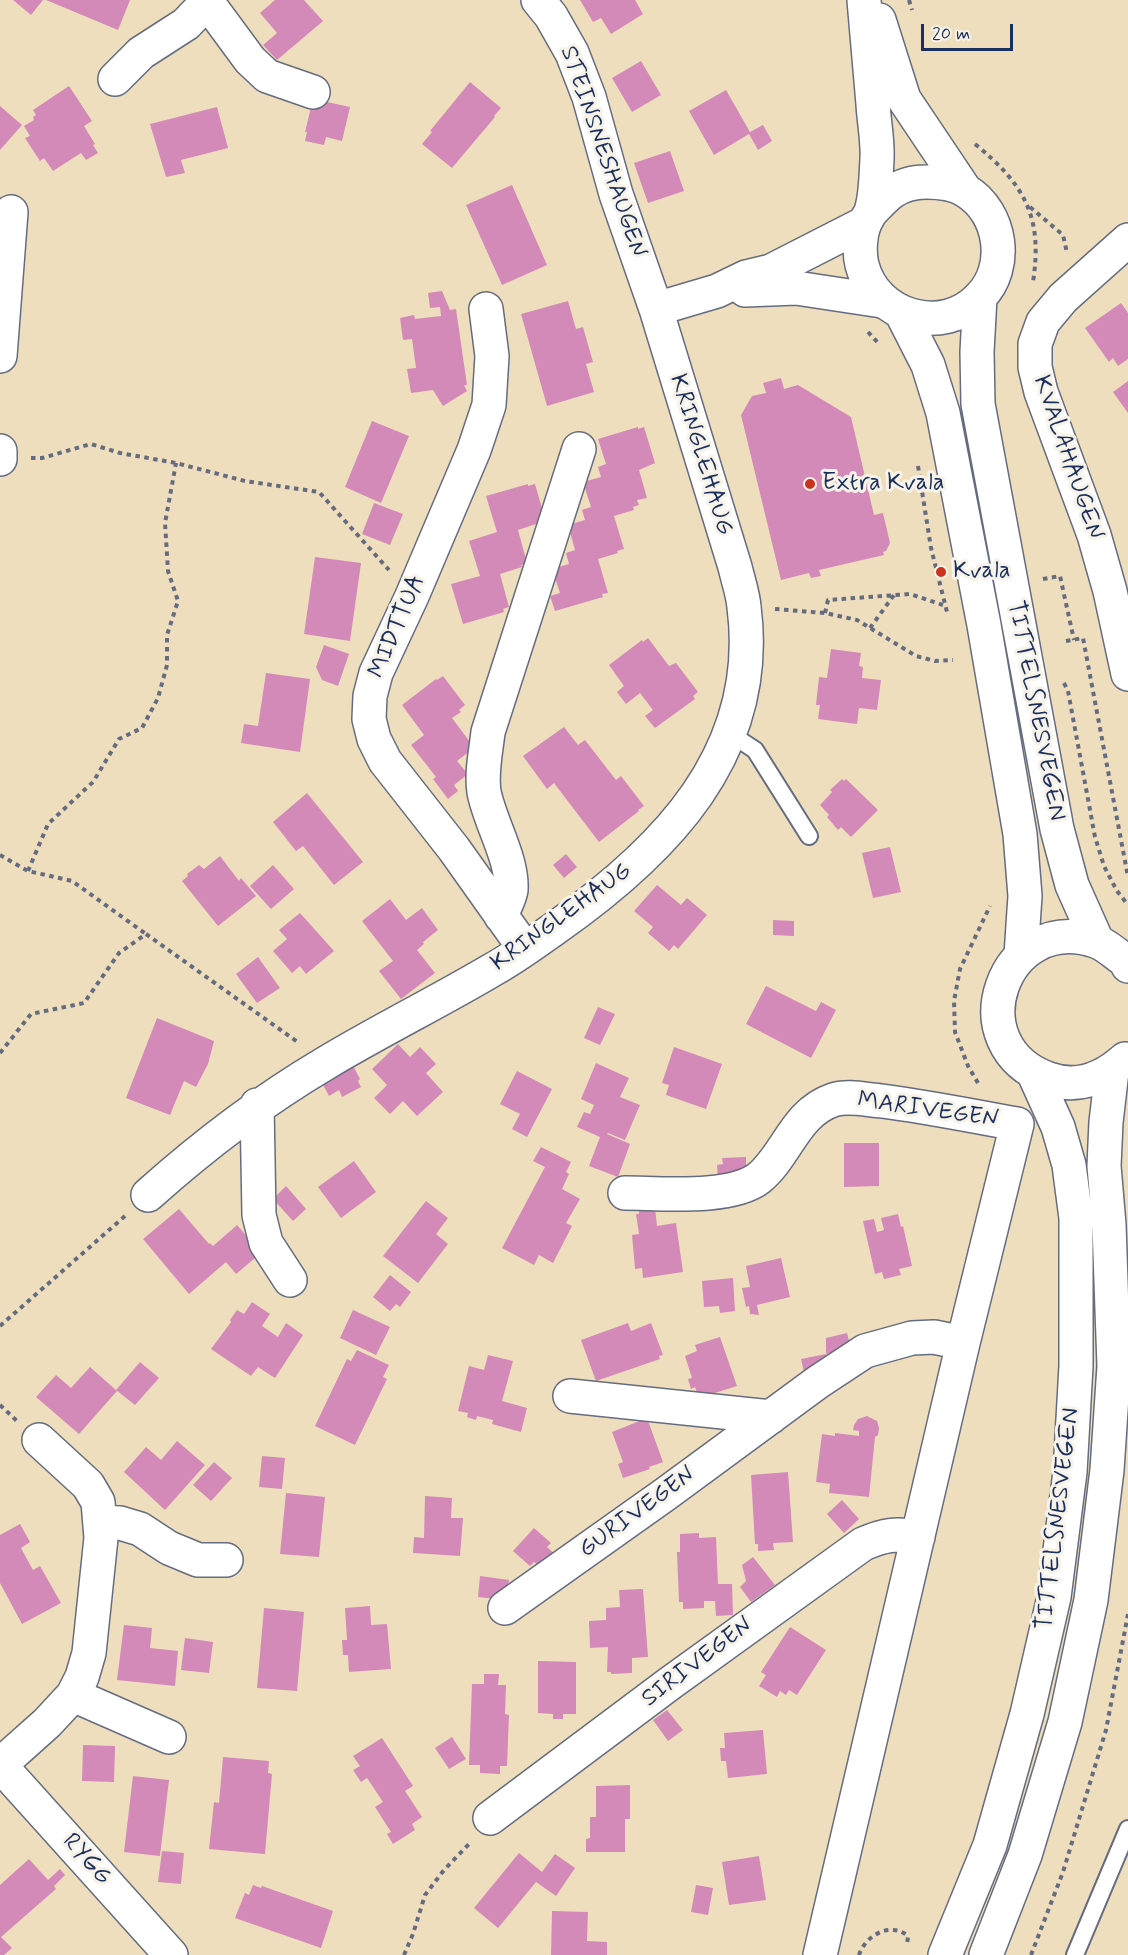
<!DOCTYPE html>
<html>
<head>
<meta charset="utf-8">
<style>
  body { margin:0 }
  #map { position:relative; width:1128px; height:1955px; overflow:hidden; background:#eedebd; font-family:Mynerve,sans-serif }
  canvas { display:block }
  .scale { position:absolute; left:921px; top:24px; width:92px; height:27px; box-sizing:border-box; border:3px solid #1b2f5e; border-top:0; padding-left:8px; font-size:18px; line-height:21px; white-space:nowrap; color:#1b2f5e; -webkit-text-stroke:4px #f7f3e8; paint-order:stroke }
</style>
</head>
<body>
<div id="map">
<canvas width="1128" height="1955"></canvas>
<div class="scale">20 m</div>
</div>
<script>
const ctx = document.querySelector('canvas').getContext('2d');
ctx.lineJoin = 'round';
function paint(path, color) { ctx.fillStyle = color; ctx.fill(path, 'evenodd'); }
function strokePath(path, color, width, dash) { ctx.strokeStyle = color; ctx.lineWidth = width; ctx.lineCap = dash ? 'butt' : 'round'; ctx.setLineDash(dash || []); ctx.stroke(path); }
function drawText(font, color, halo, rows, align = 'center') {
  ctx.font = font + ' Mynerve,sans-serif'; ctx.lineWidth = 6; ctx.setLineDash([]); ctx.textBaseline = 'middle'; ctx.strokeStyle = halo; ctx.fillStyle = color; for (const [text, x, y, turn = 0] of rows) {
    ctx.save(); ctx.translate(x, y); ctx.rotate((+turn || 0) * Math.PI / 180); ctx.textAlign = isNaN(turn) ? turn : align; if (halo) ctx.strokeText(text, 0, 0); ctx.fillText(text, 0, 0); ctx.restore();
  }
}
const building = new Path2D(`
  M13 0H43L31 15Z
  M46 0H130L118 30Z
  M275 0H304L323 21 277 60 263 45 277 33 260 13Z
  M580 0H635L643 14 611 34 601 18 593 22Z
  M641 61 661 95 632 112 612 78Z
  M470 82 501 108 494 116 495 117 452 168 422 144 432 132 430 131Z
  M69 86 92 121 84 126 95 144 93 145 98 153 86 160 81 153 53 171 44 158 40 161 25 138 30 136 24 126 34 120 33 117 36 115 33 110Z
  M726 90 750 132 763 125 772 141 758 150 749 134 714 155 689 111Z
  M313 99 350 107 342 141 326 137 324 145 305 141 307 132H305Z
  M0 106 22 125 0 150Z
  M217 107 228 148 181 160 185 173 166 177 150 124Z
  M670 151 684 191 648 203 634 163Z
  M512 185 547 265 502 285 466 205Z
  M442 291 450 310 456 309 467 385H464L467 391 443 406 433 390 411 393 407 369 416 368 412 339 403 340 400 318 414 315 415 319 441 316 440 307 430 308 428 293Z
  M568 301 576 329 583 327 593 362 586 364 594 392 547 406 521 314Z
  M1121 303 1128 313V359L1118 366 1113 358 1109 362 1085 328Z
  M781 378 784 389 798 385 851 417 874 515 883 513 890 543 886 551 883 552 884 555 819 570 821 576 811 578 809 573 781 580 741 415 752 396 766 393 763 383Z
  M1128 381V413L1113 392Z
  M372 421 409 436 381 503 345 487Z
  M638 427V429L644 427 655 463 639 470 647 498 637 500 639 505 633 507 634 510 614 516 624 549 617 551 618 553 598 559 608 593 602 594 603 597 555 611 550 596 560 593 552 569 569 564 566 553 575 550 568 525 585 520 582 510 591 507 583 482 601 477 598 467 606 464 598 439Z
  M528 484V486L535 484 545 519 539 523 518 530 527 563 521 565 522 567 500 574 509 607 503 609 504 612 463 624 451 584 480 576 469 541 497 532 486 496Z
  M374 503 403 514 390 545 362 534Z
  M315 557 361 563 350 641 304 634Z
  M648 638 669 666 676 663 698 692 693 696 695 699 655 728 645 716 653 710 640 693 626 704 617 692 624 686 609 665 642 640 643 642Z
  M324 645 349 654 338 686 322 680 316 667Z
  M831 649 861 653 859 666 863 667 862 678 881 680 877 710 859 708 857 724 818 719 820 705H816L819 677 827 678Z
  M266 673 310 679 300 752 241 743 244 724 258 726Z
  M443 676 465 705 459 710 461 712 452 718 473 746 469 750 470 751 457 761 468 774 454 785 458 791 448 799 433 779 436 777 411 745 424 735 402 705 436 679 437 680Z
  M564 727 578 745 585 740 616 780 621 776 644 806 638 810 639 811 599 842 554 783 547 789 523 756Z
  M842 779 844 781 846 779 878 810 851 837 841 827 838 830 827 817 829 815 820 805 832 792 830 790Z
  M307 793 363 862 334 885 303 846 296 851 273 822Z
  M890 847 901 892 873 898 862 853Z
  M566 854 577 867 564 878 553 865Z
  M220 856 239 881 241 878 256 896 218 926 182 881 188 876 187 874 199 865 204 869Z
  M273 865 294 889 271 909 250 886Z
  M657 885 681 905 687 898 707 915 678 949 674 945 669 951 648 933 653 927 634 911Z
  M390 899 406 920 422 908 438 930 423 942 424 944 417 950 435 973 401 999 379 971 393 961 362 921Z
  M300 913 334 951 306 974 300 966 292 973 273 951 287 939 279 930Z
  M773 920 794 921V936L773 935Z
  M258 957 280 988 257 1003 236 974Z
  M766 986 816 1011 821 1002 836 1010 811 1058 746 1024Z
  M598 1007 615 1014 600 1045 584 1038Z
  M157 1018 214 1041 208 1064 196 1087 184 1081 170 1115 126 1098Z
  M398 1044 410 1057 420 1047 436 1064 426 1073 443 1092 417 1116 403 1101 390 1114 374 1098 387 1085 372 1069Z
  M674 1047 722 1064 706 1109 666 1095 669 1085 662 1083Z
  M351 1062 360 1079 358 1081 361 1087 342 1097 339 1090 329 1096 320 1079Z
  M596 1063 629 1078 620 1097 640 1105 625 1140 608 1133 607 1134 630 1144 618 1177 589 1166 600 1137 577 1127 584 1112 590 1114 594 1105 581 1099Z
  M517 1071 552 1089 527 1137 512 1129 520 1114 500 1104Z
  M844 1143H879V1186L844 1187Z
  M541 1147 571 1162 566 1172 569 1174 562 1189 580 1199 566 1223 572 1226 553 1263 539 1255 534 1265 502 1248 545 1167 533 1161Z
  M746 1157V1169L718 1180 717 1165 723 1164 722 1158Z
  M354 1161 376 1192 341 1218 318 1187Z
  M286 1186 306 1209 293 1221 273 1199Z
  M426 1201 448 1218 436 1234 448 1244 418 1283 383 1256Z
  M655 1208 657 1226 676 1223 683 1272 643 1278 642 1268 635 1269 632 1235 639 1234 636 1214H639V1210Z
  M179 1209 209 1244 210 1243 213 1246 237 1225 261 1253 236 1274 226 1262 189 1294 143 1239Z
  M898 1214 901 1227 903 1226 912 1266 899 1269 901 1275 884 1279 882 1272 875 1274 863 1221 874 1219 877 1232 884 1230 881 1218Z
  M781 1258 790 1297 757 1305 759 1315 750 1314 749 1306 746 1307 742 1288 750 1287 746 1266Z
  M390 1275 411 1292 400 1307 396 1304 390 1311 373 1297Z
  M733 1278 735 1311 720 1313 719 1306 704 1307 702 1281Z
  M252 1302 270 1314 262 1326 278 1337 286 1323 303 1335 275 1378 258 1367 251 1376 211 1349 231 1322 230 1320 237 1310 244 1314Z
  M353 1310 390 1327 376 1355 340 1338Z
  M628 1323 631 1331 651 1323 663 1355 659 1356 660 1359 596 1381 581 1340Z
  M847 1333 851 1348 826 1354V1338Z
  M720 1337 737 1386 699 1398 695 1387 691 1389 688 1379 692 1378 685 1356 697 1351 695 1345Z
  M357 1350 389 1365 383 1377 387 1379 355 1445 315 1426 347 1359 351 1361Z
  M826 1354 829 1367 804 1372 801 1359Z
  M488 1355 513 1361 502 1401 527 1408 521 1432 492 1424 493 1420 477 1416 476 1420 467 1417 468 1413 458 1411 469 1366 484 1370Z
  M140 1362 159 1378 135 1405 116 1390Z
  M90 1367 117 1391 79 1434 36 1397 56 1375 71 1388Z
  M867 1416 877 1421 879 1428 878 1435 875 1437 869 1497 829 1493 830 1484 816 1482 822 1434 835 1436V1433L859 1436V1431L853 1430 854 1425 858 1419Z
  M647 1418 663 1462 649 1467 650 1469 623 1478 618 1464 623 1462 612 1432Z
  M177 1441 205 1465 165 1510 124 1472 146 1447 161 1460Z
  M262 1456 285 1458 282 1489 259 1487Z
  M214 1462 232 1478 211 1501 193 1485Z
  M788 1472 793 1542 773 1543 774 1550 758 1551V1544H755L751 1475Z
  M286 1493 325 1497 319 1557 280 1554Z
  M425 1496 452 1498 451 1518H463L460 1556 413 1553 414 1537 424 1538Z
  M842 1500 859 1519 844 1533 827 1514Z
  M20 1524 30 1542 21 1548 33 1570 40 1566 61 1603 22 1624 0 1583V1535Z
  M534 1528 551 1543 547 1547 556 1555 543 1570 534 1562 530 1566 513 1551Z
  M699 1533V1538L716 1537 718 1584H732L733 1615 716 1616 715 1601H704V1608L683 1609V1602H679L677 1552H680V1534Z
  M753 1557 775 1585 751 1602 740 1587 746 1581 742 1565Z
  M480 1576 509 1580 506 1600 478 1597Z
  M643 1589 648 1657 632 1658V1673L611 1674V1672H607L608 1647 590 1648 589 1621 606 1620V1608L620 1607 619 1590Z
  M370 1606 371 1625 387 1624 391 1669 349 1672 348 1655H343L342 1640H347L345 1608Z
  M264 1608 304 1612 297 1691 257 1688Z
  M124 1625 152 1628 150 1648 178 1651 175 1686 117 1680Z
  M790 1627 826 1650 797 1695 789 1690 786 1695 780 1691 777 1697 759 1686 766 1675 761 1672Z
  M185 1638 213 1642 209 1673 181 1670Z
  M538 1661 576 1662V1714H563V1719H553V1714L538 1713Z
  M484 1674H499L498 1685H506L505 1714 509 1715 507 1766H500V1774L480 1773V1765H469L472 1684H484Z
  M667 1710 683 1730 668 1741 653 1720Z
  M763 1730 767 1774 728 1778 726 1761H721L720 1748H725L724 1733Z
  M452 1737 466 1759 449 1769 435 1748Z
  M382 1738 413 1786 405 1791 422 1817 412 1824 415 1830 393 1844 387 1834 391 1832 375 1807 383 1802 367 1778 361 1782 353 1770 360 1766 353 1756Z
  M83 1745 115 1746 114 1782 82 1781Z
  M223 1757 269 1761 268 1773 272 1774 265 1854 209 1849 214 1802 219 1803Z
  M133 1776 169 1780 160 1856 124 1852Z
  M630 1785V1819H625V1852H586V1839L590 1838V1817H596V1786Z
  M162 1851 184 1853 181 1884 158 1882Z
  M519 1853 542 1872 555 1854 575 1868 556 1896 536 1882 498 1928 474 1908Z
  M759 1856 766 1900 729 1905 722 1862Z
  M29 1859 48 1880 60 1869 65 1875 54 1886 56 1889 1 1937 12 1948 4 1955H0V1885Z
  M253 1885 261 1888 262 1886 333 1911 321 1948 235 1918 245 1893 249 1895Z
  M696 1885 713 1888 708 1915 691 1912Z
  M552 1911 588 1912 587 1941 607 1942V1955H551Z`);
const path = new Path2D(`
  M909 0 912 10
  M975 144C1025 185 1043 217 1033 282
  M1030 207 1063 235 1067 253
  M868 332 879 344
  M31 458H42L91 444 120 453 176 463 245 481 319 492 389 570
  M918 466 931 548 947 612
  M1043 579 1060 576 1074 640
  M775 609 825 613 857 620 916 656 935 661 953 660
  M825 613 828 600 910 594 943 605
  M870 628 894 595
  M1066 641 1083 638 1128 877
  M1064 683 1068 691 1095 837 1104 866 1117 891 1128 905
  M0 855 28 871 72 881 146 934
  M28 871 48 824 93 782 119 739 142 728 158 698 167 665V635L178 601 168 571 165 523 176 463
  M0 1053 31 1014 84 1003 119 953 146 934 299 1043
  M978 1083 968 1066 955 1032 954 1001 960 969 990 906
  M0 1326 125 1216
  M0 1405 17 1421
  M404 1955 413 1934 425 1895 444 1870 471 1842
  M859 1955C865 1936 890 1921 908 1936L907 1945
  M1031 1955 1063 1872 1106 1730 1128 1614`);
const service = new Path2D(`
  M729 733 755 750 809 836
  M1075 1955 1128 1829`);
const minor = new Path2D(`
  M208 3 250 60 267 76 313 92
  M115 79 141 53 186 24 209 0
  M1128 240 1063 298 1043 322 1035 344V367L1041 392 1094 535 1110 591 1128 674
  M745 290 796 288 882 301
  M486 309 492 356 489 405 474 450 412 596 376 673 370 696 369 719 374 739 385 761 454 849 525 949
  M656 309 717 291 746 277 771 271 865 223
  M0 356 11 212
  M0 451V459
  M501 916C504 908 510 898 511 890 513 859 490 823 484 792 481 772 486 751 488 732L579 449
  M257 1105 259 1215 266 1243 290 1280
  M625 1193C660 1193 731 1200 759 1178 787 1155 795 1113 833 1100 848 1095 867 1100 882 1101 928 1107 972 1116 1017 1124L963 1343 820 1955
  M148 1195C205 1144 260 1102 326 1063 381 1030 438 1002 492 970 514 958 534 943 554 929 664 852 763 753 744 607 743 594 738 580 735 567L656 309 616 194 589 97 572 53 551 16 538 0
  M570 1396 771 1417
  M101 1522 120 1523 140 1529 169 1548 198 1560H226
  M505 1608 667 1493 818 1382 865 1351 912 1338 934 1337 963 1343
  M73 1695 169 1737
  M0 1765 47 1723 73 1695 82 1677 89 1653 101 1538 98 1502 88 1485 39 1440
  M0 1765 171 1955
  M490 1818 669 1684 863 1544C884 1535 895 1533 918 1537`);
const primary = new Path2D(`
  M864 0C867 35 870 69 873 104 874 122 878 141 877 159 876 175 876 193 872 208 871 214 866 219 864 225 860 236 859 253 862 265 875 317 943 337 980 297 1010 267 1001 212 966 191 954 183 940 182 926 182 915 182 902 185 892 192 885 197 878 205 872 211
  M879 20 904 99 965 190
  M980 297 977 352 978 404 1057 829 1072 885 1097 941
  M902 314 928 365 943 413 984 625 1020 834 1025 896 1021 955
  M1125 1059C1104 1078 1077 1089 1049 1079 955 1046 1003 911 1095 941 1106 944 1116 955 1126 961L1128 966
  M945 1955 990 1845 1027 1714 1054 1597 1070 1472 1076 1366V1218L1069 1165 1058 1127 1034 1074
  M986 1955 1025 1855 1065 1722 1091 1600 1107 1470 1114 1366 1109 1225 1104 1166 1106 1122 1112 1071`);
const markers = [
  [810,484,6,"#c8321e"],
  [941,572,6,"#c8321e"]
];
const streetNames = [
  ["STEINSNESHAUGEN",602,152,71],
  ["KRINGLEHAUG",700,455,73],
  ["KVALAHAUGEN",1067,458,71],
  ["MIDTTUA",398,627,-67],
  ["TITTELSNESVEGEN",1035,711,79],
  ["KRINGLEHAUG",562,918,-36],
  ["MARIVEGEN",928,1111,8],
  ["GURIVEGEN",638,1513,-36],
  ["TITTELSNESVEGEN",1059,1519,-83],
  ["SIRIVEGEN",698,1663,-37],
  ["RYGG",86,1860,48]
];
const poiNames = [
  ["Extra Kvala",822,484],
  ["Kvala",953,572]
];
paint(building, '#d48ab8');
strokePath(service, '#656c7f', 20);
strokePath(minor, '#656c7f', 36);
strokePath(primary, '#656c7f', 36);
strokePath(path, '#656c7f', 4, [4.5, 4.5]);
strokePath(service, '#fff', 16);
strokePath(minor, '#fff', 33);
strokePath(primary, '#fff', 33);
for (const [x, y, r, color] of markers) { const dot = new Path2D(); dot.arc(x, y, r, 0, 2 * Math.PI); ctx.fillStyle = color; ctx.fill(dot); strokePath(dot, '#f7f3e8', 2); }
drawText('24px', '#1b2f5e', '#f7f3e8', streetNames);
drawText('24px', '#1b2f5e', '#f7f3e8', poiNames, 'left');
</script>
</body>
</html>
